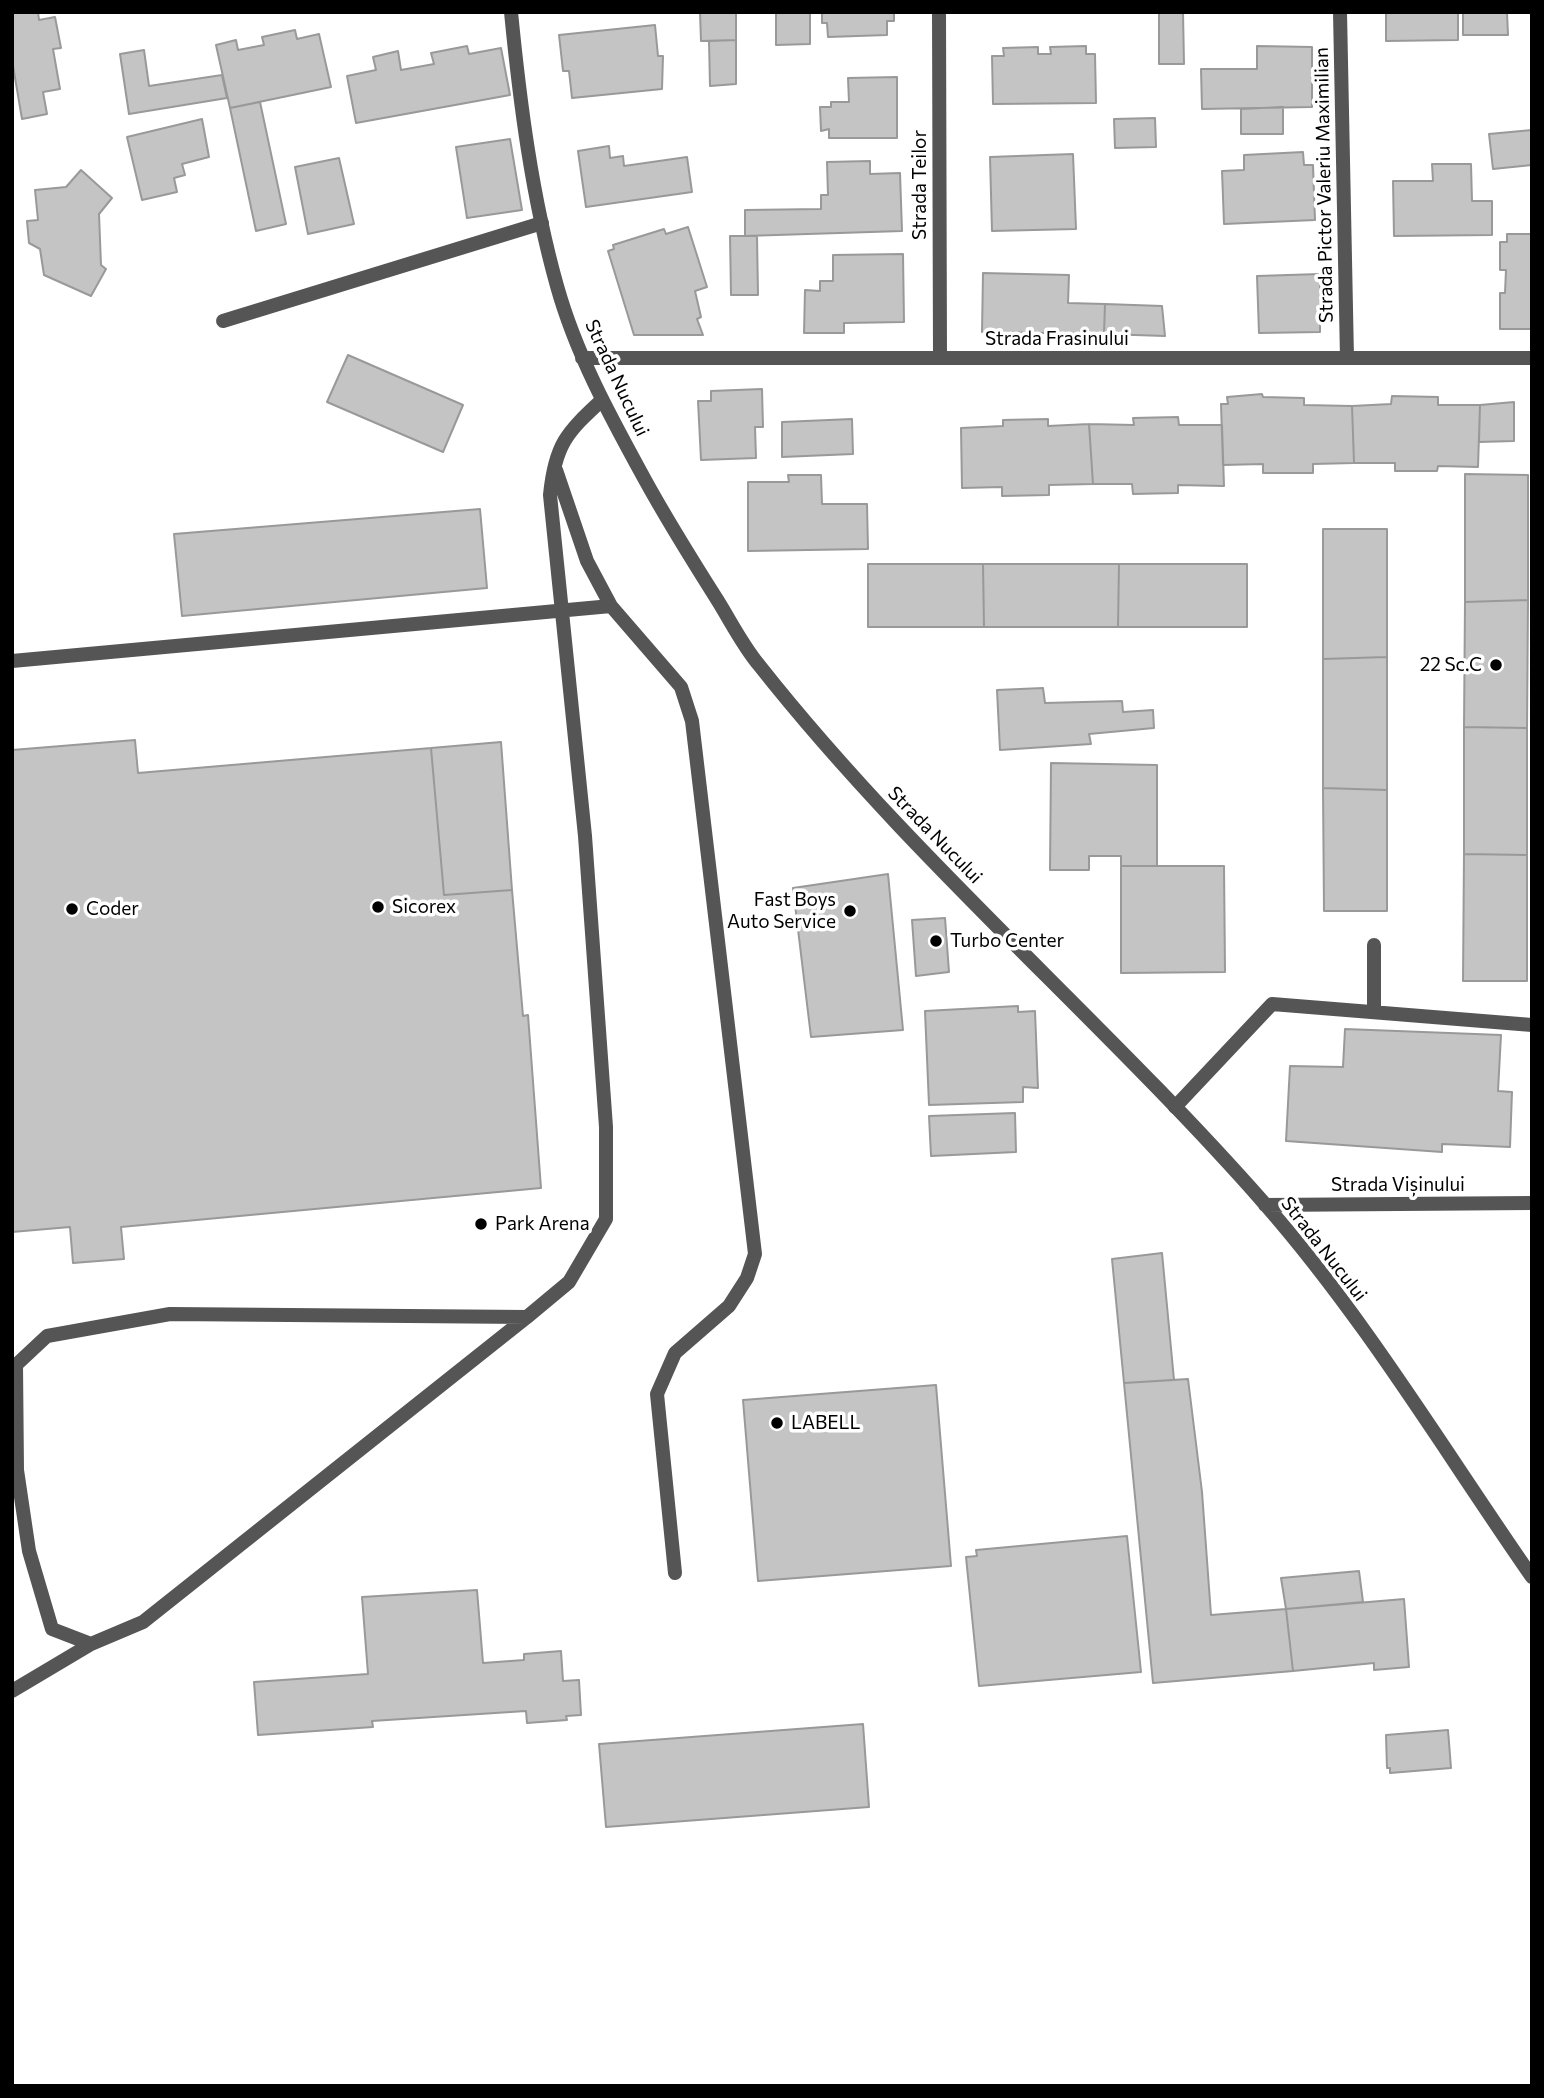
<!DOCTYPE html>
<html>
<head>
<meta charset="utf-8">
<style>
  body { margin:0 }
  #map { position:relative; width:1544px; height:2098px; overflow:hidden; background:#fff; font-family:Commissioner,sans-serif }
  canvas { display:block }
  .frame { position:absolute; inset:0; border:14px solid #000; pointer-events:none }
</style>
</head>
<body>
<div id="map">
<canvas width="1544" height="2098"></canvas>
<div class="frame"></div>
</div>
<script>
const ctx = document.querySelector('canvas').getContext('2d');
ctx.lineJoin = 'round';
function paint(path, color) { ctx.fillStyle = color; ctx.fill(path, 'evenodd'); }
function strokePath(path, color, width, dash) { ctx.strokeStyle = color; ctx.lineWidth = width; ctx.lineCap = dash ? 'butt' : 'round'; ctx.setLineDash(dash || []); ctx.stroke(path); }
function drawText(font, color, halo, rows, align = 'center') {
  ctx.font = font + ' Commissioner,sans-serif'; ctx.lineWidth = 7; ctx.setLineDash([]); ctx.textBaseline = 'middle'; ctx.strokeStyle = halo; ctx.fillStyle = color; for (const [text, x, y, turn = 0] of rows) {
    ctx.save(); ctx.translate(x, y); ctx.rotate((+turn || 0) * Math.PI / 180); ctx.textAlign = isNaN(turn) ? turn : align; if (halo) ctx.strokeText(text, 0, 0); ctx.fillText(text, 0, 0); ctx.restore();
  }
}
const building = new Path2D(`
  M12 12H38L39 20 55 17 61 48 53 49 60 89 43 92 47 114 22 119 12 60Z
  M700 12H736V40L701 41Z
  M776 12H810V44L776 45Z
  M822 12H894V21H887V35L828 37 827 23H822Z
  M1159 12H1183L1184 64H1159Z
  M1386 12H1458V40L1386 41Z
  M1463 12H1507L1508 35H1463Z
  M655 25 658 56H663L662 89 572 98 569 71H563L559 35Z
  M295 30 297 39 319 34 331 87 230 108 216 45 236 40 238 50 264 45 262 37Z
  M736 40V84L710 86 709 41Z
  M467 46 469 54 501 48 510 95 356 123 347 76 376 70 373 57 398 51 401 70 434 64 431 53Z
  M1086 46V54H1095L1096 103 993 104 992 56H1004L1003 48 1038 47V54H1051L1050 47Z
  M1257 46 1312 47V107L1202 109 1201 69H1257Z
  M144 50 149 86 222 75 227 98 129 114 120 54Z
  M897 77V138H829V129L821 131 820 107H831V102H849L848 78Z
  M260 102 286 224 256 231 230 108Z
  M1283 107V134H1241V109Z
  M1155 118 1156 147 1115 148 1114 119Z
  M202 119 209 157 182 164 185 175 174 178 177 192 142 200 127 137Z
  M1532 130V165L1493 169 1489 134Z
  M510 139 522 210 467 218 456 147Z
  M609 146 610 158 623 156 624 166 687 157 692 192 586 207 578 151Z
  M1303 152 1304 165H1313L1315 220 1224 224 1222 171 1244 170V155Z
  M1073 154 1076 229 992 231 990 157Z
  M339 158 354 224 308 234 295 167Z
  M870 161V174L900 173 902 231 745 236V210L821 209V195H828L827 162Z
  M1432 164H1471L1472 201H1492V235L1394 236 1393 181H1433Z
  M81 170 112 198 99 214 101 265 106 269 91 296 44 275 40 249 29 243 27 221 38 220 35 190 66 187Z
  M688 227 707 287 695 291 701 317 697 319 703 335H634L608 251 614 249 613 245 664 229 666 234Z
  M1507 234H1532V329H1500V293H1505L1506 270H1500V242H1507Z
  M730 236H757L758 295H731Z
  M903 254 904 322 844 323V333H804L805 290 820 291V281H833V255Z
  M983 273 1069 275 1068 303 1105 304 1104 334 982 332Z
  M1320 274V332L1259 333 1257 276Z
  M1105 304 1162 306 1165 336 1104 334Z
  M348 355 463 405 443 452 327 402Z
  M762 389 763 427H755L756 458 701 460 698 401H711V391Z
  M1262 394 1263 397 1304 398V405L1352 406 1354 463 1313 464V473H1263V464L1223 465 1221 404H1228L1227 397Z
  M1392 396 1438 397V405H1480L1478 467 1438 466 1437 471H1395V463H1354L1352 406 1391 404Z
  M1514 402V441L1479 442 1480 405Z
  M1178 417 1179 425H1222L1224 486 1178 485V493L1133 494 1132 484H1093L1089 424 1134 425 1133 418Z
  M852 419 853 454 782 457V422Z
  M1048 419V426L1089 424 1093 484 1049 485V495L1002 496V487L962 488 961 428 1003 426V420Z
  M1465 474 1528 475V600L1465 602Z
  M788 475H821L822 504H867L868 549 748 551V482H789Z
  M480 509 487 588 182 616 174 534Z
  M1323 529H1387V657L1323 659Z
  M868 564H983L984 627H868Z
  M983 564H1119L1118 627H984Z
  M1119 564H1247V627H1118Z
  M1528 600 1527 728 1464 727 1465 602Z
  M1387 657V790L1323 788V659Z
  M1043 688 1045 703 1122 701 1123 712 1153 710 1154 728 1089 734 1091 744 1000 750 997 690Z
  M1464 727 1527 728V855L1464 854Z
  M135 740 138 773 431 748 444 895 512 890 523 1016 528 1015 541 1188 121 1227 124 1259 73 1263 70 1227 12 1232V750Z
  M501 742 512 890 444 895 431 748Z
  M1051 763 1157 765V866H1121V856H1089V870H1050Z
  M1323 788 1387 790V911H1324Z
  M1464 854 1527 855V981H1463Z
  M1121 866H1224L1225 972 1121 973Z
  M888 874 903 1030 811 1037 793 888Z
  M945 918 949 972 916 976 912 920Z
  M1018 1006V1012L1035 1011 1038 1088 1023 1087V1102L929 1105 925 1011Z
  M1345 1029 1501 1035 1498 1091 1512 1092 1510 1147 1442 1144V1152L1286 1141 1290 1066 1343 1067Z
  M1015 1113 1016 1152 931 1156 929 1116Z
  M1162 1253 1174 1380 1124 1383 1112 1259Z
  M1188 1379 1202 1492 1211 1615 1286 1609 1293 1671 1153 1683 1124 1383Z
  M936 1385 951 1566 758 1581 743 1400Z
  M1127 1536 1141 1672 979 1686 966 1557 977 1556 976 1550Z
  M1359 1571 1363 1602 1286 1609 1281 1578Z
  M477 1590 483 1663 524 1660V1654L561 1651 563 1681 579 1680 581 1715 566 1716 567 1720 527 1723 526 1711 372 1721 373 1727 258 1735 254 1682 368 1674 362 1597Z
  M1404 1599 1409 1667 1374 1670V1663L1293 1671 1286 1609Z
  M863 1724 869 1807 606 1827 599 1744Z
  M1448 1730 1451 1768 1390 1773V1768H1387L1386 1735Z`);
const service = new Path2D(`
  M223 321 542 223
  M556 470 587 561 611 606 681 687 692 721 755 1254 747 1278 729 1306 675 1353 657 1394 675 1573
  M12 661 611 606
  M1374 1010V945
  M1175 1107 1272 1004 1532 1025
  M527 1317 143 1622 91 1644 52 1629 29 1551 17 1470 16 1365 47 1336 170 1314 527 1317 569 1282 606 1219V1127L585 836 550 495C555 445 566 433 602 400
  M12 1691 91 1644`);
const minor = new Path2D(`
  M511 12C520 104 532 197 557 286 576 354 610 416 644 478 667 520 692 560 718 601 731 622 743 646 759 665 912 859 1102 1019 1264 1203 1365 1318 1445 1452 1532 1577
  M939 12 940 358
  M1340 12 1347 358
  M582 358H1532
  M1265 1205 1532 1203`);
const markers = [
  [1496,665,7,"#000"],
  [378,907,7,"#000"],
  [72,909,7,"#000"],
  [850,911,7,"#000"],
  [936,941,7,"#000"],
  [481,1224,7,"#000"],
  [777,1423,7,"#000"]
];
const streetNames = [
  ["Strada Teilor",920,185,-90],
  ["Strada Pictor Valeriu Maximilian",1324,185,-91],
  ["Strada Frasinului",1057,339],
  ["Strada Nucului",617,378,65],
  ["Strada Nucului",935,835,46],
  ["Strada Vișinului",1398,1185],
  ["Strada Nucului",1324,1249,52]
];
const poiNames = [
  ["22 Sc.C",1482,665,"right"],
  ["Fast Boys",836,900,"right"],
  ["Auto Service",836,922,"right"],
  ["Sicorex",392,907],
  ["Coder",86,909],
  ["Turbo Center",950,941],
  ["Park Arena",495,1224],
  ["LABELL",791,1423]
];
paint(building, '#c4c4c4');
strokePath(building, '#999', 2);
strokePath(service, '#555', 14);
strokePath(minor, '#555', 14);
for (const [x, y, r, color] of markers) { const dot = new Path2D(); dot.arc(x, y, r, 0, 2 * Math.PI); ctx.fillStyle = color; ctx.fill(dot); strokePath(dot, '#fff', 2.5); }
drawText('19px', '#000', '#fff', streetNames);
drawText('19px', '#000', '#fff', poiNames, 'left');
</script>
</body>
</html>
